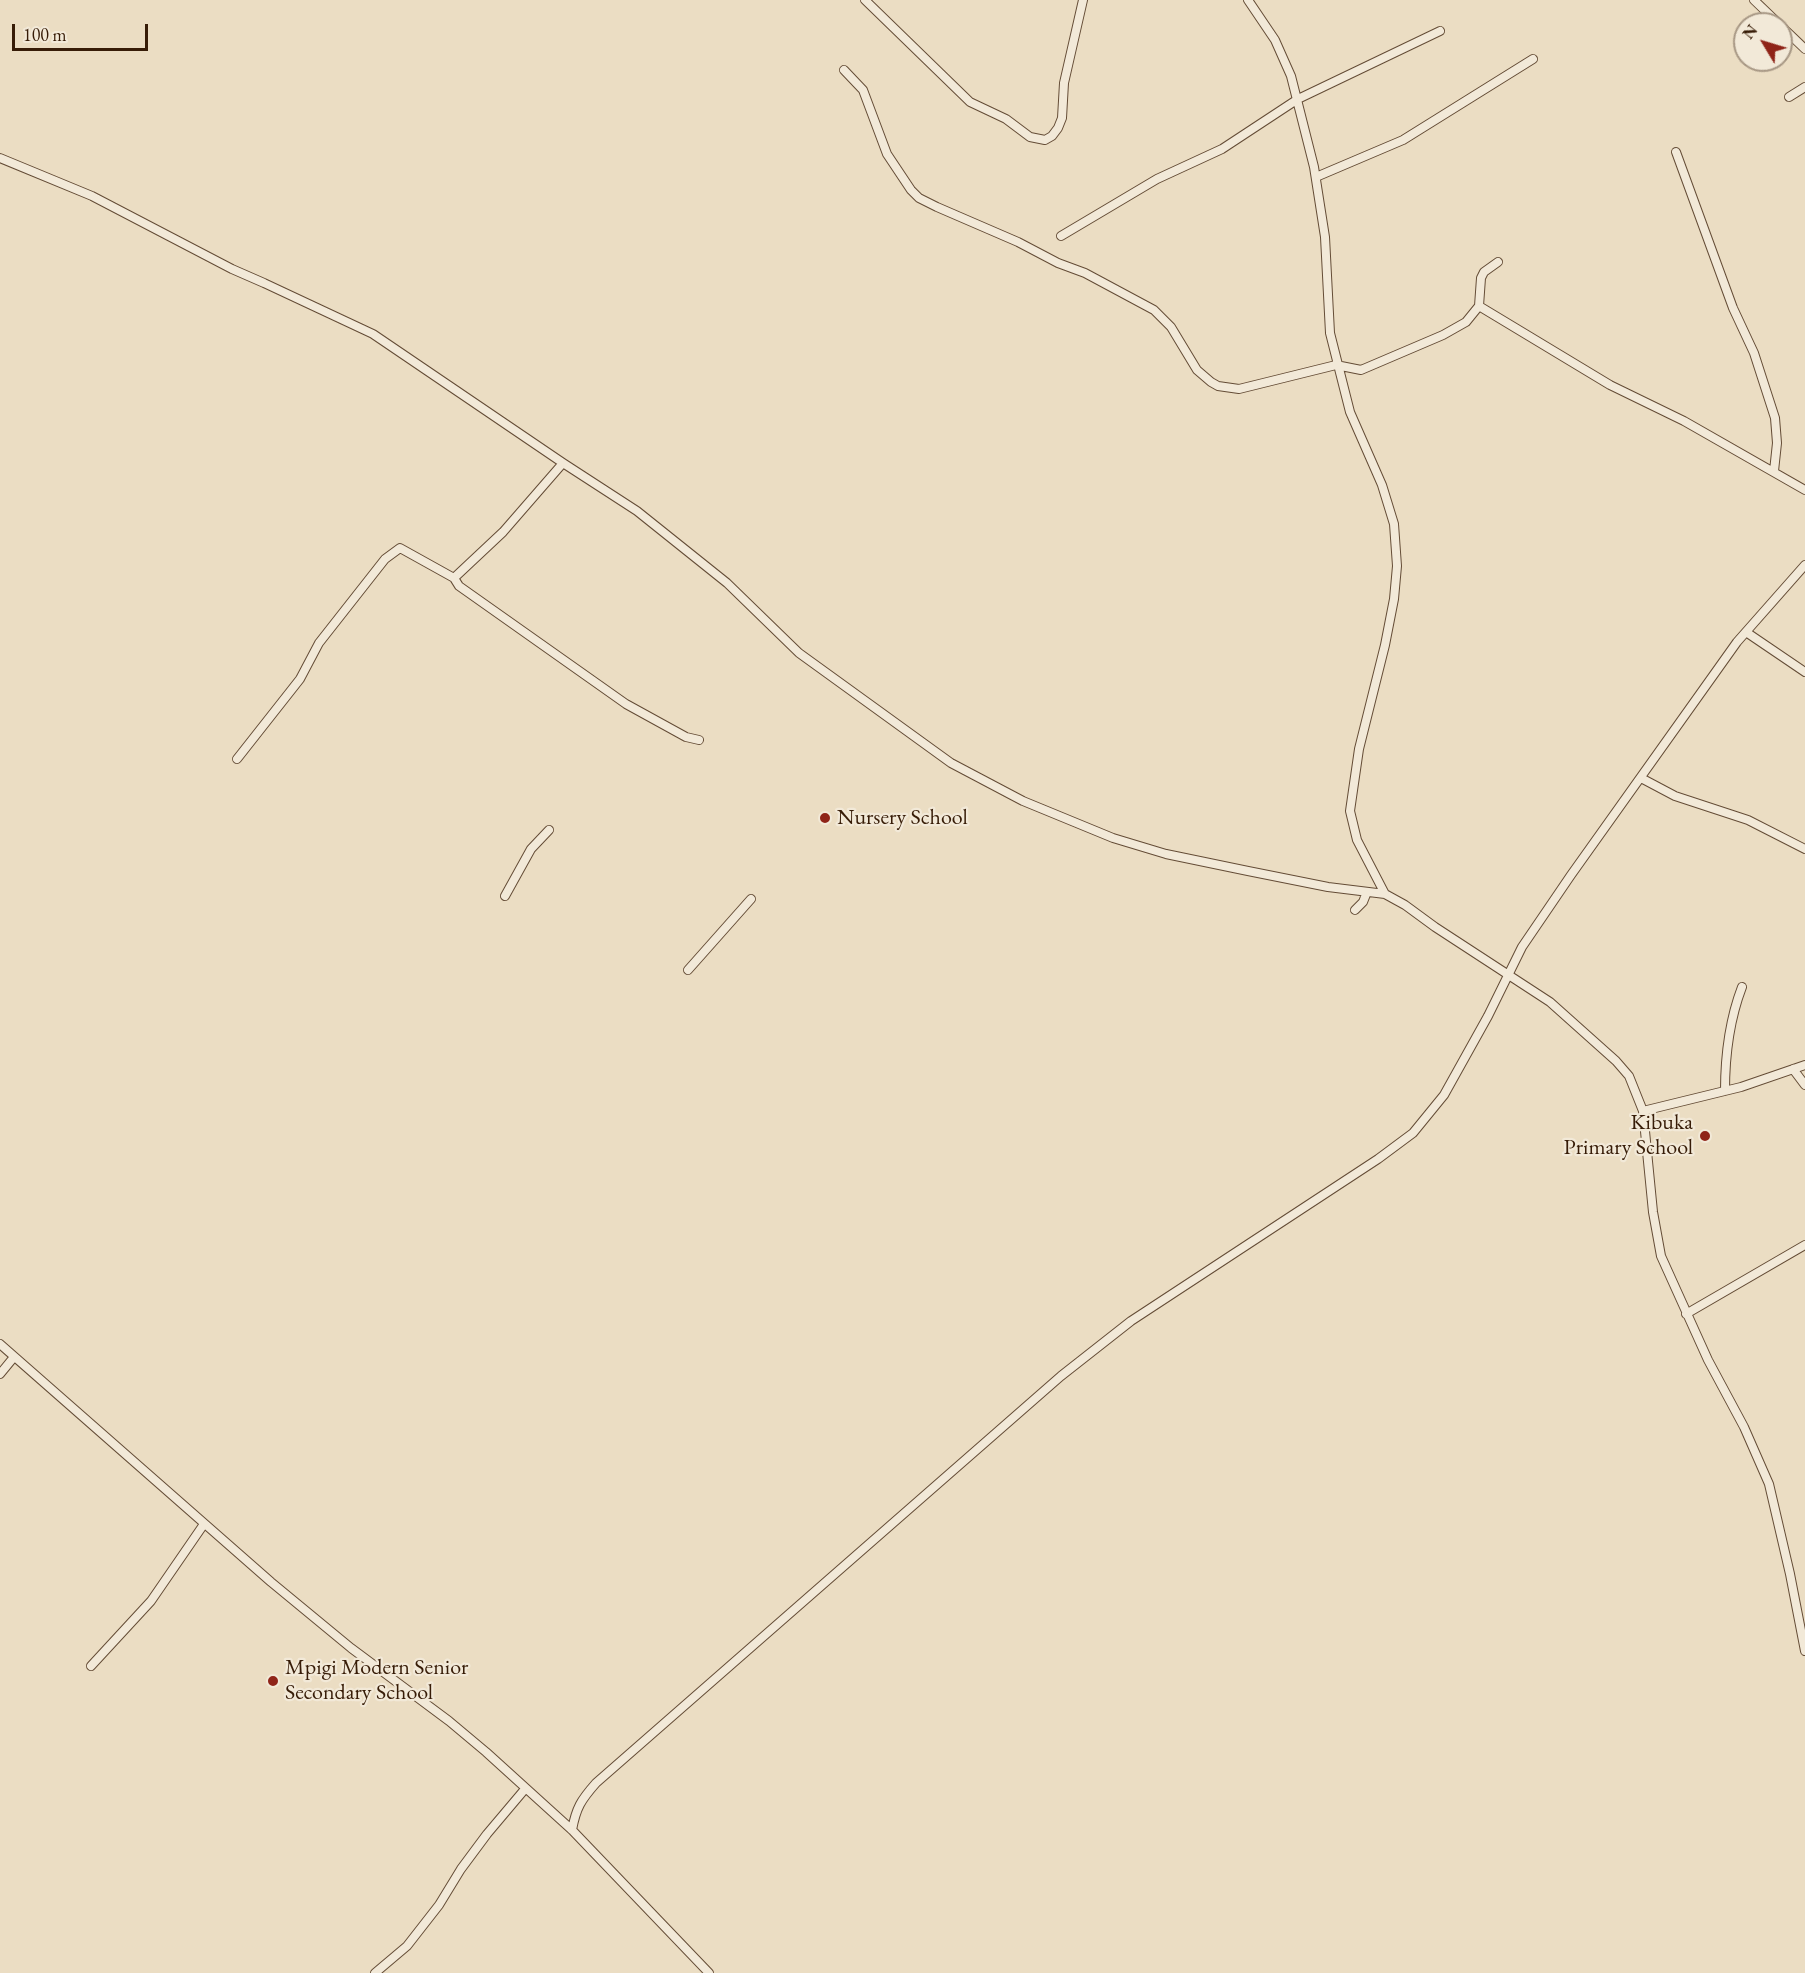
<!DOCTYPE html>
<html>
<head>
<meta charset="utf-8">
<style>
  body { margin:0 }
  #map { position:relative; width:1805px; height:1973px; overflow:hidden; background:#ebddc3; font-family:"EB Garamond",serif }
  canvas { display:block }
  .north { position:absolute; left:1733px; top:12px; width:60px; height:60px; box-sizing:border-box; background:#f2e9d8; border:2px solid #a79784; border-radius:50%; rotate:308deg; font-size:16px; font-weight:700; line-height:24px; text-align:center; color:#371c07 }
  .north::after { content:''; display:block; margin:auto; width:21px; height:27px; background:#8f2418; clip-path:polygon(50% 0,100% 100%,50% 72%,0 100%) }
  .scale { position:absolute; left:12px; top:24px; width:136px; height:27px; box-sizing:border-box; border:3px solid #371c07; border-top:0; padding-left:8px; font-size:18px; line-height:21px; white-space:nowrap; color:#371c07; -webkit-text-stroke:4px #f2e9d8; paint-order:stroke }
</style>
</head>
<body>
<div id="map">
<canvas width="1805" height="1973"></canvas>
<div class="north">N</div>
<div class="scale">100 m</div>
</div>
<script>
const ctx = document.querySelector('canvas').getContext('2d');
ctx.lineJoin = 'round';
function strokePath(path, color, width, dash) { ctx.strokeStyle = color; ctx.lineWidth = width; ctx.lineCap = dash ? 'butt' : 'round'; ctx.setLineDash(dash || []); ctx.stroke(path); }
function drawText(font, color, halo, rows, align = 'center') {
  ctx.font = font + ' "EB Garamond",serif'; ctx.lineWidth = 4.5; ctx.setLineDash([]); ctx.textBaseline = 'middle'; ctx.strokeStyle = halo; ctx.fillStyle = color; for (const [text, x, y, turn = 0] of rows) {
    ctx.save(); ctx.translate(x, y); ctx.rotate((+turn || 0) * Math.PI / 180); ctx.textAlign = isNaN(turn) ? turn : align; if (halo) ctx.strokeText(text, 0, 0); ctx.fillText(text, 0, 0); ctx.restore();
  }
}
const street = new Path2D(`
  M865 0 970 102 1006 119 1030 137 1045 140 1052 136 1058 128 1062 118 1064 83 1083 0
  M1248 0 1275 40 1291 76 1314 167 1325 237 1330 333 1350 412 1382 485 1394 524 1397 566 1394 599 1385 645 1359 749 1350 811 1357 840 1385 894
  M1754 0 1779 24
  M1781 26 1805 49
  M844 70 863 90 887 154 911 190 919 198 937 207 1018 242 1058 263 1085 273 1154 310 1171 327 1197 370 1211 382 1218 386 1239 389 1336 365 1361 370 1443 335 1466 322 1479 306 1481 278 1484 272 1498 262
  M1789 97 1805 87
  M1676 152 1733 308 1754 353 1775 418 1777 443 1774 471
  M0 158 92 196 232 269 264 283 373 334 563 463 637 511 727 583 799 653 951 763 1023 801 1113 838 1166 854 1248 871 1328 887 1385 894 1405 905 1435 927 1550 1002 1616 1061 1629 1076 1643 1111 1653 1212 1661 1256 1708 1360 1744 1427 1769 1484 1790 1574 1805 1651
  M1316 177 1403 140 1533 59
  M1061 236 1157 179 1222 149 1298 99 1440 31
  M1479 306 1610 385 1684 421 1805 490
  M454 578 503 532 563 463
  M1746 632 1805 672
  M237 759 300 679 319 643 385 559 400 548 454 578 459 586 626 704 686 737 699 740
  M1641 778 1675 796 1748 820 1805 849
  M505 896 531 849 549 830
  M1355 910 1363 902 1367 892
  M688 970 751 899
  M1793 1069 1805 1085
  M1725 1091C1725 1055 1729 1021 1742 987
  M1643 1111 1741 1087 1805 1065
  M1686 1314 1805 1245
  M0 1344 271 1582 351 1648 449 1721 486 1752 572 1830 709 1973
  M0 1374 14 1357
  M91 1666 151 1601 204 1524
  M572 1830C576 1808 581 1800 596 1783L1061 1376 1131 1321 1378 1159 1413 1133 1444 1095 1488 1016 1522 947 1571 875 1737 642 1805 565
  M375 1973 407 1946 439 1905 461 1869 487 1834 525 1789`);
const markers = [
  [825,818,6,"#8f2418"],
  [1705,1136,6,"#8f2418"],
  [273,1681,6,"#8f2418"]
];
const poiNames = [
  ["Nursery School",837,818],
  ["Kibuka",1693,1123,"right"],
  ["Primary School",1693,1148,"right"],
  ["Mpigi Modern Senior",285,1668],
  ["Secondary School",285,1693]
];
strokePath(street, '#644c36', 10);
strokePath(street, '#f2e9d8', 8);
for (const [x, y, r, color] of markers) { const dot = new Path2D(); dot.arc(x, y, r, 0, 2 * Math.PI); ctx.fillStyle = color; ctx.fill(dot); strokePath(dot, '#f2e9d8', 2); }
drawText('22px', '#371c07', '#f2e9d8', poiNames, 'left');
</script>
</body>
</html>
